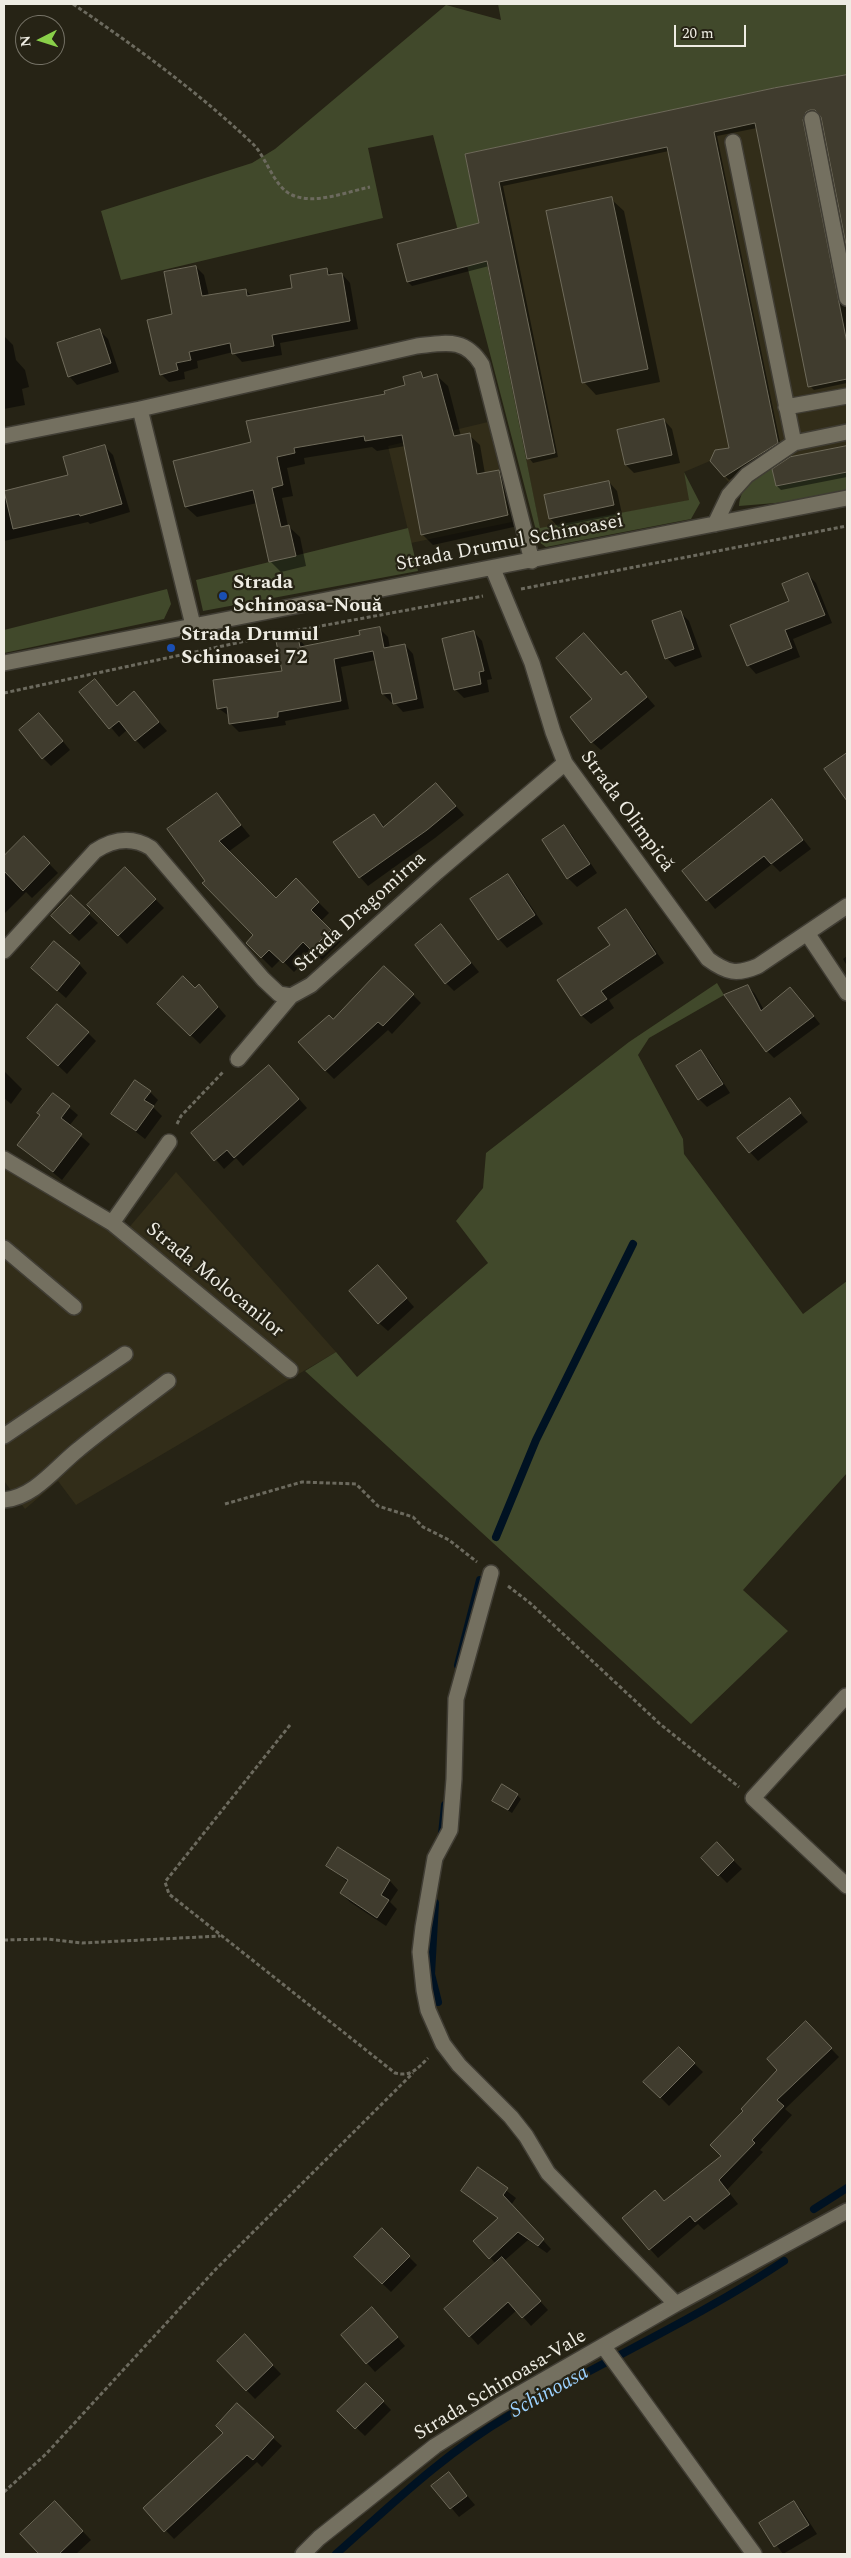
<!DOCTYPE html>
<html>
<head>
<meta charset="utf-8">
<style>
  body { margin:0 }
  #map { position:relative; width:851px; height:2558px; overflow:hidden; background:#262315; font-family:Spectral,serif }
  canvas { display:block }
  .frame { position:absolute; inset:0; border:5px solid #eeece3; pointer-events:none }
  .north { position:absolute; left:15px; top:15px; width:50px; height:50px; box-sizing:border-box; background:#262315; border:1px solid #767367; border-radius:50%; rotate:265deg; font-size:14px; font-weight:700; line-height:20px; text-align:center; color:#eeece3 }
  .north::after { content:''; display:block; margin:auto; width:18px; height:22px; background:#89cf49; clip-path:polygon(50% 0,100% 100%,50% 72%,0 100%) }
  .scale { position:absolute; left:674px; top:25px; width:72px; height:22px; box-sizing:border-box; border:2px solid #eeece3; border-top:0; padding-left:6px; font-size:15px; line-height:18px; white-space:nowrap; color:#eeece3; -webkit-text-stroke:4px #262315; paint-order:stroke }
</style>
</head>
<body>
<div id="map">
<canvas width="851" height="2558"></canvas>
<div class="frame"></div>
<div class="north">N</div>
<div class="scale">20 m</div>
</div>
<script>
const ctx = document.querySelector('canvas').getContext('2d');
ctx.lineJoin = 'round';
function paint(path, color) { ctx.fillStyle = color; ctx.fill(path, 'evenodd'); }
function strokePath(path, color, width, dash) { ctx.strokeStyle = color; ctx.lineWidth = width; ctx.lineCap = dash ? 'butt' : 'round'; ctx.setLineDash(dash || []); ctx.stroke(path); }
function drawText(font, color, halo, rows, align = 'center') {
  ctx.font = font + ' Spectral,serif'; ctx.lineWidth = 4.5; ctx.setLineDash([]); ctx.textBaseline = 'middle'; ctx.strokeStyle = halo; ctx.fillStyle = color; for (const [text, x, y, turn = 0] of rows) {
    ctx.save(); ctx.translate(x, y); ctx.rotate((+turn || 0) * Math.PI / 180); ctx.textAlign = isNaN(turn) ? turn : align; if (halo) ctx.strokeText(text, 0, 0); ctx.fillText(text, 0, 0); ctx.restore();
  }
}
const built = new Path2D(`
  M847 75V472L740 495 710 461 684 472 690 500 540 529 465 154 774 88Z
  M488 422 512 522 411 543 388 446Z
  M4 1166 121 1237 176 1172 336 1352 76 1505 58 1481 25 1509 4 1481V1444L13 1437 4 1425Z`);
const green = new Path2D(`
  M498 4H847V75L774 88 465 154 540 528 689 500 684 472 700 503 691 519 546 547 539 542 433 135 368 148 383 218 121 280 101 211 252 163 275 149 446 5 501 20Z
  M771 461 776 486 847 472V491L800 501 739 506C740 487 757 473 771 461Z
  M408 528 418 571 203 611 196 580Z
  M167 589 171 604 164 619 4 653V630Z
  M717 983 724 995 649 1038 638 1055 683 1139 684 1154 803 1314 847 1281V1473L743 1590 788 1631 691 1724 305 1371 336 1352 357 1377 488 1263 456 1221 483 1188 486 1153 629 1042Z`);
const shadow = new Path2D(`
  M847 76V244L822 117 814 114 807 126 842 305 847 308V383L814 390 810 386 757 128 717 136 781 447 729 480 725 476 730 449 669 151 503 186 558 457 533 463 529 458 489 266 412 286 408 282 480 224 466 155 774 89Z
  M611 199 624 211 660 382 596 395 584 382Z
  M196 267 204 275 209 296 246 290 252 297 293 289 327 270 333 276 342 274 350 283 358 329 280 343 282 355 242 362 233 352 197 361 198 368 184 372 185 379 169 382 161 374 174 315Z
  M100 331 108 339 119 372 77 385 69 376Z
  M4 336 13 345 16 360 25 370 29 387 22 389 25 405 4 409Z
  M420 373 426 379 437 376 448 386 461 436 469 435 480 445 485 474 499 471 509 482 518 526 433 545 422 534 405 446 377 451 372 447 304 458 305 464 287 468 293 496 282 498 288 526 300 537 306 566 281 572 270 561 257 503 197 517 186 507 252 443 386 395 407 386Z
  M664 420 672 429 680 463 634 473 626 465 618 430Z
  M104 446 113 455 130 512 90 524 88 522 4 541V492L70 476Z
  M847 447V477L781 490 777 486 790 458Z
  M609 482 617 491 622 514 558 527 550 518Z
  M808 575 816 583 832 623 793 639 800 657 756 674 748 665Z
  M681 613 689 621 702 657 675 667 667 658Z
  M379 628 388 637 390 648 405 645 413 654 424 708 403 712 394 702H391L383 694 376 660 341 667 349 709 285 721 286 725 239 732 230 723 229 716 218 708 283 672 298 638 306 647 361 636Z
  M474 632 482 641 492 679 487 680 489 692 464 698 455 689Z
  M626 673 655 706 601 750 592 742 622 677Z
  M103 689 118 707 134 693 167 731 144 749 127 730 119 737 81 692Z
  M48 723 70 750 51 766 43 758Z
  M436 784 464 815 435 838 368 886 360 877 374 815 385 827Z
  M217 795 250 836 228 852 276 900 296 880 329 913 321 921 341 941 322 960 314 952 294 972 281 959 272 968 247 943 255 935 206 881Z
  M772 800 811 849 780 872 772 864 715 909 684 871Z
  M564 827 572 835 597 873 577 887 568 878 543 840Z
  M24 838 58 873 32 898 26 892 4 914V858Z
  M125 869 164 908 127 944 89 905Z
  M508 876 516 884 543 924 507 948 499 939Z
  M71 897 98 923 79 941 53 916Z
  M626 911 634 919 664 963 609 1000 614 1008 591 1024 582 1016 559 980 611 946Z
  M441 925 479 972 454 991 446 983Z
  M847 956V966L843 959Z
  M79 964 87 973 66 998 32 968Z
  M748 986 755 994 764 1010 798 996 820 1024 774 1058 767 1051Z
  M195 990 207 994 226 1016 200 1044 159 1004Z
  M413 995 421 1003 392 1034 388 1030 334 1079 325 1070 333 1021Z
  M88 1033 96 1041 67 1074 37 1046Z
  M701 1052 709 1060 730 1093 707 1107 699 1099Z
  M4 1071 22 1089 11 1104 4 1098Z
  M278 1075 307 1108 243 1166 236 1158 224 1169 193 1133Z
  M150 1092 158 1100 153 1107 162 1116 145 1139 113 1114Z
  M53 1094 78 1115 69 1126 90 1144 62 1180 19 1145 42 1116Z
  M789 1100 808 1122 758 1161 750 1152Z
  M386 1275 414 1307 388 1331 379 1323Z
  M517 1795 521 1799 512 1813 494 1801Z
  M717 1844 742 1869 727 1883 702 1858Z
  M338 1849 390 1881 398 1890 390 1902 397 1909 386 1926 350 1902 341 1893 348 1882 328 1866Z
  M806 2023 839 2057 785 2109 792 2115 760 2150 763 2152 727 2190 738 2204 704 2230 698 2224 658 2258 650 2249 655 2191 665 2202 723 2156 744 2111 779 2070Z
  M679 2049 703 2072 669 2106 645 2082Z
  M478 2169 516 2198 511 2205 551 2249 547 2253 528 2240 504 2261 548 2310 531 2326 517 2310 478 2345 446 2309 496 2264 475 2241 499 2219 463 2191Z
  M382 2230 417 2265 391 2292 355 2257Z
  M381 2318 405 2346 375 2372 342 2335Z
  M253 2345 281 2374 255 2399 218 2361Z
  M366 2384 391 2410 365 2436 339 2411Z
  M273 2438 282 2446 262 2467 257 2462 174 2539 144 2508Z
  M449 2474 475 2505 459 2517 433 2486Z
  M55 2502 91 2540 76 2554H41L22 2534Z
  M794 2502 802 2511 817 2534 783 2554 760 2523Z`);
const stream = new Path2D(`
  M496 1537 536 1440 633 1244
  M458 1665 480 1580
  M442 1834 445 1805
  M435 1903 431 1974 438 2002
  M814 2209 847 2188
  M336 2554C391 2505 446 2452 510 2415 601 2362 697 2319 784 2261`);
const building = new Path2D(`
  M847 75V250L821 117 815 110H810L806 112 803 120 847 343V379L808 387 755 123 714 132 778 443 724 477 710 461 715 450 729 448 667 147 499 182 555 453 527 459 487 261 407 282 397 244 479 223 465 154 774 88Z
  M612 197 648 369 582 383 546 211Z
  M196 266 202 296 246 289 247 296 292 288 290 275 327 268 328 275 342 273 350 321 272 335 274 346 232 354 230 343 189 352 191 360 176 363 178 370 160 375 147 320 172 314 164 272Z
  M100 329 111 363 68 377 57 343Z
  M421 372 423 378 437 374 454 436 470 433 477 474 499 470 508 515 421 535 402 435 365 441 364 436 294 448 295 453 277 457 283 485 272 488 281 527 289 525 296 556 269 562 253 490 185 507 173 461 251 442 246 421 385 394 384 391 405 385 403 377Z
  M664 419 672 455 625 465 617 430Z
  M105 445 122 504 80 516 79 514 13 529 4 491 68 475 63 457Z
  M847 446V472L776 486 772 469 790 457Z
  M609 481 614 505 549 519 544 495Z
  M808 573 825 615 785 630 792 648 747 666 730 625 789 601 782 584Z
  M681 611 694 649 665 659 652 621Z
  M380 627 384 648 405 644 417 699 393 704 391 693 382 694 373 651 334 659 341 701 278 712V717L229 724 227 707 217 709 213 680 282 671 276 641 298 637 300 647 360 635 359 631Z
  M474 631 484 671 479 672 481 684 454 690 442 639Z
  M584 633 621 675 626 671 647 697 591 743 570 717 592 699 556 658Z
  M95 679 117 706 134 691 159 722 135 741 119 721 109 729 79 692Z
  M39 713 63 741 42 759 19 730Z
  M847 753V801L824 769Z
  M436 783 456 806 427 830 359 878 333 842 374 814 383 827Z
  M217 793 241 825 219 841 276 898 296 878 319 902 311 910 331 930 311 950 303 942 283 963 269 950 261 958 246 943 253 935 202 883 205 881 167 829Z
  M772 799 803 840 771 864 764 856 706 901 682 871Z
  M564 825 590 864 567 879 542 840Z
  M24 836 50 863 23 891 4 871V856Z
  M125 867 156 899 118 936 87 905Z
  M508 874 535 915 498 940 470 899Z
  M71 895 90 913 70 934 51 916Z
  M626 909 656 954 601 991 607 999 581 1016 557 980 610 945 598 928Z
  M441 924 471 963 445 984 415 945Z
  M54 941 80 963 57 991 31 968Z
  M384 966 414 994 383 1026 378 1022 325 1071 298 1042 329 1015 333 1019Z
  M183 976 195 988 199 984 218 1007 190 1036 157 1004Z
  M748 985 761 1011 790 987 814 1016 766 1052 724 995Z
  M57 1004 89 1032 58 1066 27 1038Z
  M701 1050 723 1084 698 1100 676 1066Z
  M269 1065 299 1099 234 1158 227 1150 214 1161 191 1133Z
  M135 1080 151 1091 144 1100 154 1106 136 1131 111 1114Z
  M53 1093 70 1106 61 1118 82 1134 53 1172 17 1145 40 1115 37 1113Z
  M790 1098 801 1113 749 1153 737 1138Z
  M378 1265 407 1298 378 1324 349 1291Z
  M502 1784 518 1794 508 1810 492 1801Z
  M717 1842 734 1860 718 1876 701 1858Z
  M338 1847 390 1880 381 1895 389 1900 377 1918 340 1893 348 1880 326 1866Z
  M806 2021 832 2048 777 2100 784 2106 752 2140 755 2143 719 2180 730 2194 695 2222 690 2216 649 2250 622 2218 655 2190 664 2201 721 2156 710 2145 743 2111 741 2109 777 2070 767 2059Z
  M679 2047 695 2063 660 2098 643 2082Z
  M478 2167 508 2188 503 2195 544 2239 538 2246 518 2232 489 2259 473 2241 498 2218 461 2191Z
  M382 2228 410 2256 382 2284 354 2257Z
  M502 2257 541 2301 522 2318 508 2302 469 2337 444 2309Z
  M372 2307 398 2337 366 2364 341 2335Z
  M245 2334 273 2365 246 2391 217 2361Z
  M366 2383 384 2401 355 2429 337 2411Z
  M237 2403 274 2437 253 2460 247 2455 164 2532 143 2508 223 2433 216 2426Z
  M449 2472 467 2496 450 2509 431 2486Z
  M55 2501 83 2531 59 2554H39L20 2534Z
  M794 2501 809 2525 774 2547 759 2523Z`);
const path = new Path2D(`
  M73 4C136 47 197 91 253 144 267 158 273 186 292 195 315 205 346 192 370 187
  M521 589 847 526
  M4 693 283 633 483 596
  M177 1124 181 1116 224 1071
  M225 1504 302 1482 356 1484 378 1506 413 1517 423 1527 449 1540 477 1562
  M508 1586 530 1603 660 1724 739 1787
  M290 1725 165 1882 169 1894 395 2073C411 2077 417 2069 428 2058
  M4 1940 47 1939 82 1943 220 1936
  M4 2492 46 2454 216 2269 413 2073`);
const minor = new Path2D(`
  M812 119 847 298
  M733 142 794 443
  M786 407 847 396
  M140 409 193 625
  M4 436 140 409 417 346C445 343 465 337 482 365L532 561
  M715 524 729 495 747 475 794 443 847 432
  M493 569 532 663 553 732 565 763 708 959C727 973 737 975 758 966L847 906
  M4 663 847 498
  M807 933 847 993
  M4 951 95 851C113 839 132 836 151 848L263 979 279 994 291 996 311 985 437 872 565 763
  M238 1059 291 996
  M4 1159 112 1223 290 1370
  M112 1223 169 1142
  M4 1248 74 1307
  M4 1436 125 1354
  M4 1500C35 1497 56 1467 79 1449 108 1425 138 1404 168 1381
  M491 1573 456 1699 454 1779 450 1830 435 1858 423 1927 420 1952 424 1990 428 2010 443 2044 459 2065 511 2117 526 2136 548 2173 676 2304
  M846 1696 753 1798 847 1886
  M604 2347 754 2554
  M303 2554 319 2538 435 2446 500 2405 676 2304 847 2211`);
const markers = [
  [223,596,5,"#1a4fb4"],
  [171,648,5,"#1a4fb4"]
];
const streetNames = [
  ["Strada Drumul Schinoasei",510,544,-11],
  ["Strada Olimpică",626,812,54],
  ["Strada Dragomirna",361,913,-42],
  ["Strada Molocanilor",214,1281,39],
  ["Strada Schinoasa-Vale",501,2386,-31]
];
const poiNames = [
  ["Strada",233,584],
  ["Schinoasa-Nouă",233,607],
  ["Strada Drumul",181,636],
  ["Schinoasei 72",181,659]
];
const waterNames = [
  ["Schinoasa",550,2393,-29]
];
paint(built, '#322d19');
paint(green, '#41492b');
paint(shadow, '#0007');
strokePath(stream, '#001222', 8);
paint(building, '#403c2e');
strokePath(building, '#6e6a5a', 1);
strokePath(minor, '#403d34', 18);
strokePath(path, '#6c6a5e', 3, [4, 2.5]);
strokePath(minor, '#747060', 15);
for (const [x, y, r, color] of markers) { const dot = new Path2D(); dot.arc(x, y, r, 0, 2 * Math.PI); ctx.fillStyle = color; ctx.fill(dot); strokePath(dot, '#262315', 2); }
drawText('20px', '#eeece3', '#262315', streetNames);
drawText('bold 20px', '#eeece3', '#262315', poiNames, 'left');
drawText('italic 21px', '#9cd2ff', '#262315', waterNames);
</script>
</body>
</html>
